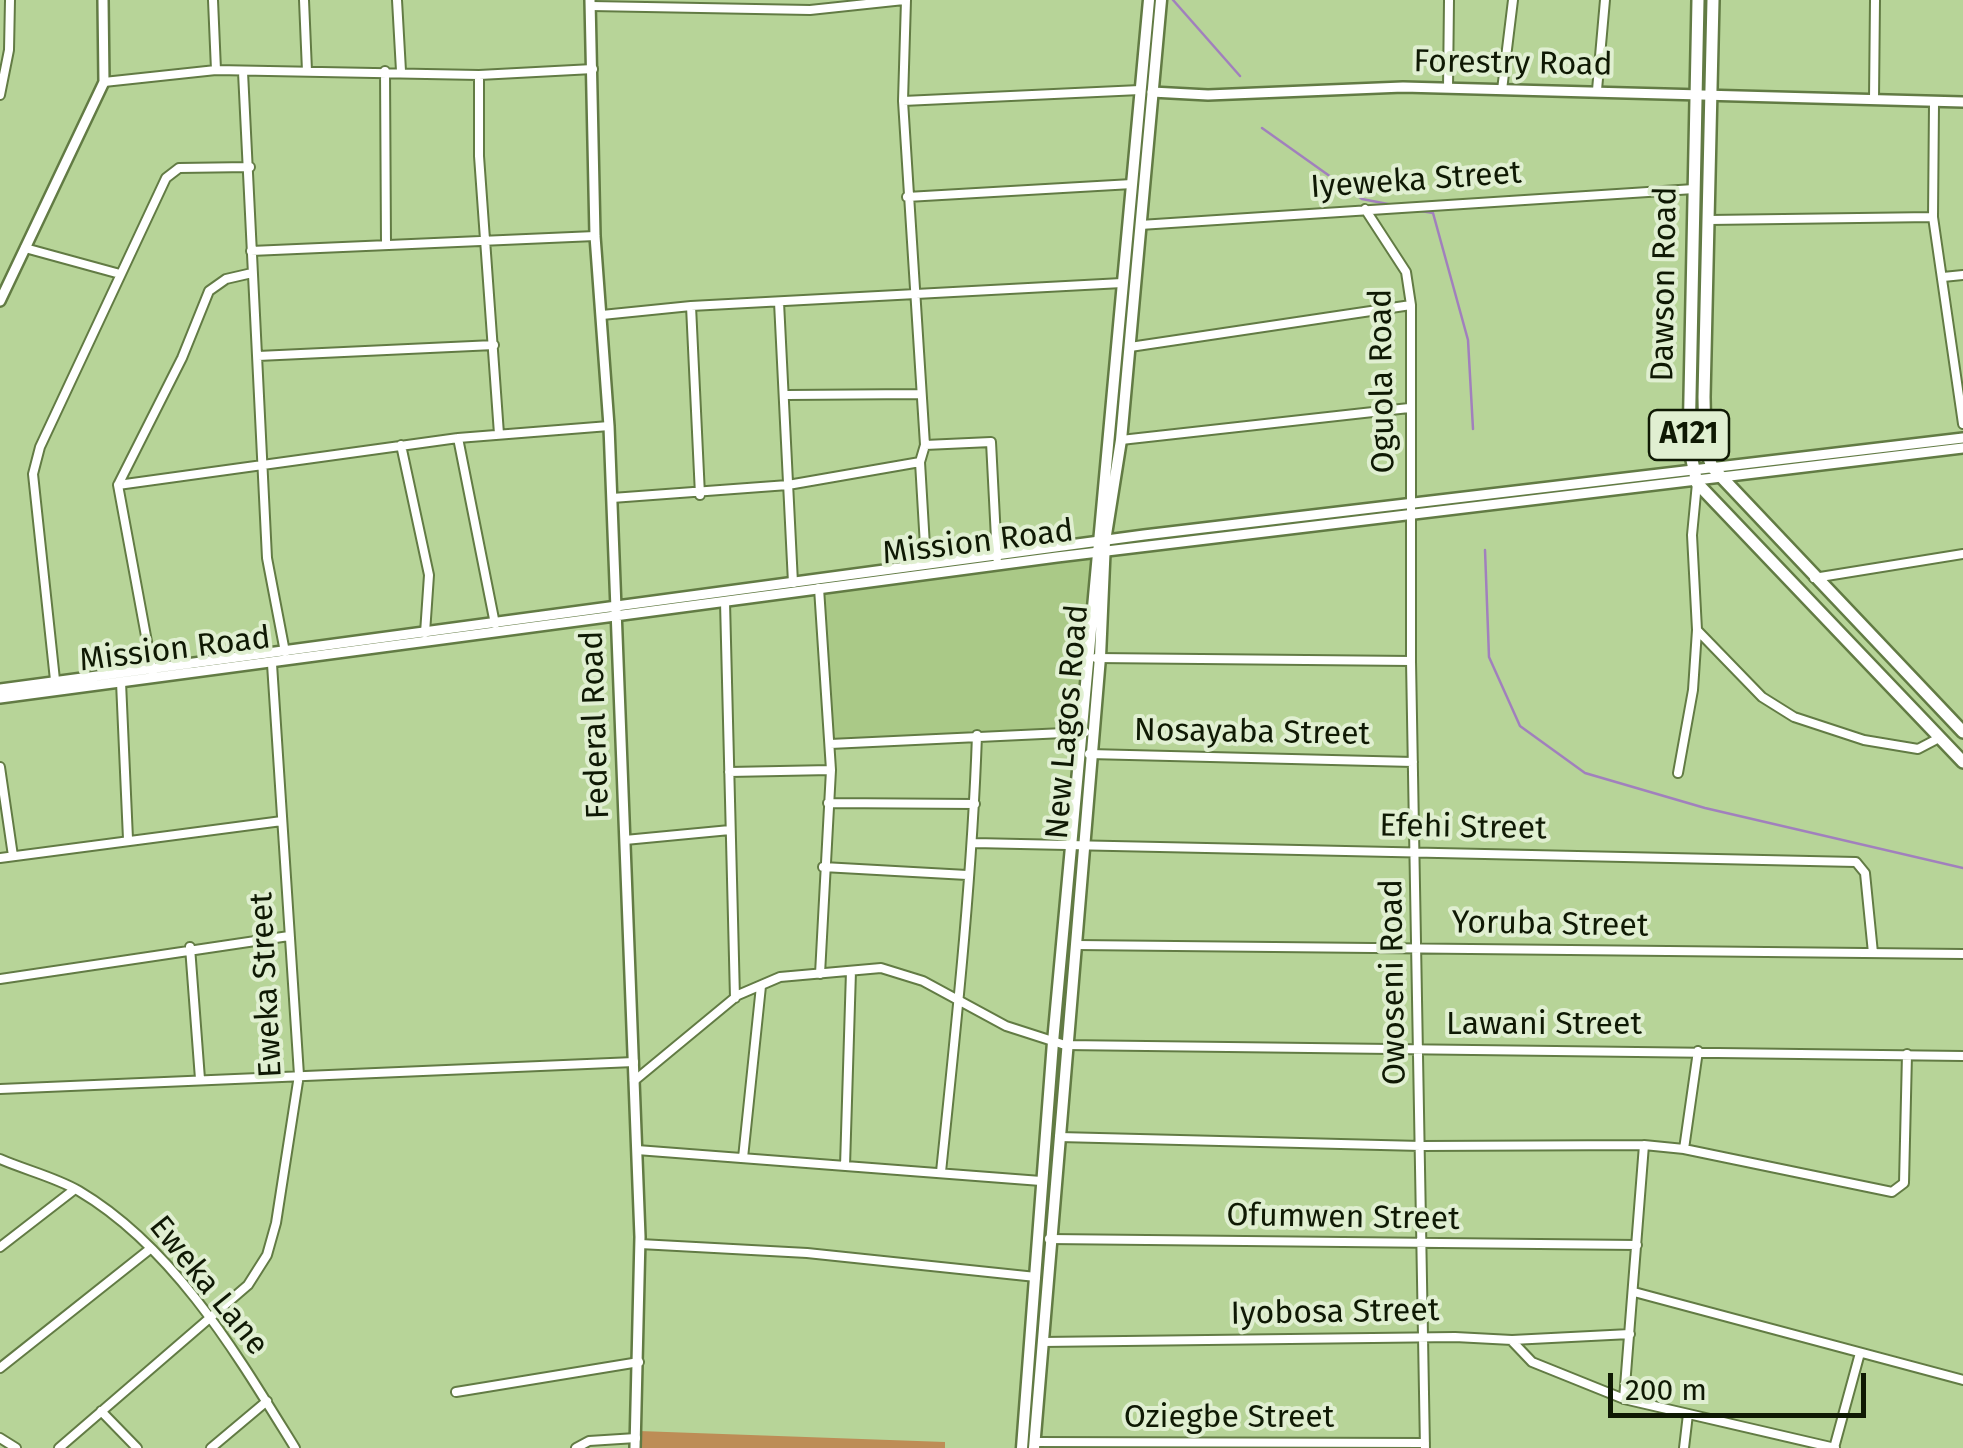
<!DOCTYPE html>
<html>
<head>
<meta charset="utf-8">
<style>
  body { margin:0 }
  #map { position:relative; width:1963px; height:1448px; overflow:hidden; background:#b7d498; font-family:"Fira Sans",sans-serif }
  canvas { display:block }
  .scale { position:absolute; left:1608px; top:1373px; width:258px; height:45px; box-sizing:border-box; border:5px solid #0f1904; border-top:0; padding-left:12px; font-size:30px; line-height:35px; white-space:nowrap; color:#0f1904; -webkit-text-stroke:8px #e0efd1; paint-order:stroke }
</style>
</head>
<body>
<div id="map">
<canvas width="1963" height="1448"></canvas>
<div class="scale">200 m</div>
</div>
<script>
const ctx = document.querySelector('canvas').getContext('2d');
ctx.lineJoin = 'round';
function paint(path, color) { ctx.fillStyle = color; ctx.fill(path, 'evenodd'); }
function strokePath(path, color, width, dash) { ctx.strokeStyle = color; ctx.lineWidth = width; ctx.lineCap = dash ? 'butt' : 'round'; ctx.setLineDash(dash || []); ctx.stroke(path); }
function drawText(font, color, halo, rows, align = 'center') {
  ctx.font = font + ' "Fira Sans",sans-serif'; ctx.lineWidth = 8; ctx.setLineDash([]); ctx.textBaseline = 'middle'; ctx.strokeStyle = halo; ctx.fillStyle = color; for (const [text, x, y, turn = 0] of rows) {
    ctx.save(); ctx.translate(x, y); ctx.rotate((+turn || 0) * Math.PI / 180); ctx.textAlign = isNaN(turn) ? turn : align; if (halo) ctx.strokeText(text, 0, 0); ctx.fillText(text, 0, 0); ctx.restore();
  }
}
const built = new Path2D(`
  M1101 548 1087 736 826 748 815 582Z`);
const green = new Path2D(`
  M639 1431 945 1442V1448H638Z`);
const stream = new Path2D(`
  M1173 0 1240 76
  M1262 128 1362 199 1393 205
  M1421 211 1433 213 1468 340 1473 429
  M1485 550 1489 657 1520 726 1585 773 1705 808 1963 868`);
const minor = new Path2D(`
  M213 0 216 70
  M304 0 307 71
  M397 0 401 71
  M906 0 903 101 925 445 920 462 926 563
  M591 6 810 10 904 0
  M385 71 386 245
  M243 72 267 558 285 652
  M479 75V156L499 434
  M104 82 216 70 479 75 593 69
  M1448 88 1449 0
  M1502 90 1513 0
  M1597 90 1605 0
  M0 95 9 50 10 0
  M1874 99 1875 0
  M903 101 1140 90
  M1934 104 1933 217 1963 424
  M907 197 1132 184
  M1365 209 1406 272 1411 305V661L1425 1448
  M1709 220 1933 217
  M1140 225 1694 189
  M25 248 120 274
  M251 251 595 236
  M1943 277 1963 275
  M779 302 793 583
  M691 306 700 495
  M602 315 691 306 1122 283
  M1130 347 1411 305
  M258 356 494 345
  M787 395 919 394
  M458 438 495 624
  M1121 440 1409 408
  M401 445 429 575 425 633
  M925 445 991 442 997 558
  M1697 483 1692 535 1697 630 1762 697 1794 717 1864 740 1918 749 1939 738
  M118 485 458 438 609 426
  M612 498 788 485 920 462
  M1814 578 1963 554
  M819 588 831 770 820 974
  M725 602 735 998
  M1096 658 1411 661
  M153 674 118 485 182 358 209 291 226 279 252 273
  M55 680 33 474 40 447 166 178 179 168 250 167
  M121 682 128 839
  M830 744 1085 732
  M1089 754 1413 762
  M0 767 13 856
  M729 772 831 770
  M1678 773 1693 690 1697 630
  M828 803 975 804
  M625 840 730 830
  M974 843 1856 862 1865 873 1873 953
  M0 858 282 821
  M823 867 967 875
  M1077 945 1963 954
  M190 947 200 1079
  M0 979 289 936
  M634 1081 738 995 780 977 881 968 923 981 1006 1026 1065 1045 1963 1056
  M0 1089 634 1062
  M1059 1137 1421 1146 1644 1145 1684 1149 1892 1192 1904 1183 1907 1054
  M1684 1149 1698 1051
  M637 1150 1041 1181
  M743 1158 761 986
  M0 1159C25 1170 55 1177 79 1191 175 1248 238 1356 295 1448
  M845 1166 851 971
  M941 1172C956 1027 972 881 977 735
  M1049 1239 1637 1245
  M640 1244 807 1253 1036 1277
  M0 1247 75 1189
  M1634 1292 1963 1380
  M1512 1341 1532 1362 1624 1399 1835 1448
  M1042 1342 1455 1337 1512 1340 1630 1334
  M0 1368 150 1249
  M456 1392 639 1362
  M1624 1399 1644 1145
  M101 1411 137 1448
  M0 1438 16 1448
  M1034 1442 1425 1443
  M59 1448 248 1285 267 1255 276 1223 299 1075 272 664
  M211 1448 267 1401
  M576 1448 589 1441 636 1438
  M1684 1448 1688 1414
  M1834 1448 1860 1353`);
const tertiary = new Path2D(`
  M590 0 595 236 609 426 640 1237 635 1448
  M1152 92 1208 95 1403 87 1963 102
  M0 301 104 82 103 0
  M0 689 1144 535 1963 438
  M0 698 1057 557 1963 448`);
const secondary = new Path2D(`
  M1022 1448 1053 1042 1149 0
  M1034 1448 1100 657 1105 541 1121 440 1161 0`);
const trunk = new Path2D(`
  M1698 0 1689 446 1697 483 1963 762
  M1713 0 1704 397 1705 446 1712 467 1963 732`);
const shields = [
  [1689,435,80]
];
const shieldNames = [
  ["A121",1689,435]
];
const streetNames = [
  ["Forestry Road",1513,64,1],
  ["Iyeweka Street",1416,181,-4],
  ["Dawson Road",1665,284,-89],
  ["Oguola Road",1383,381,-91],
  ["Mission Road",978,543,-7],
  ["Mission Road",175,650,-7],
  ["New Lagos Road",1068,722,-85],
  ["Federal Road",596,725,-92],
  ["Nosayaba Street",1252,733,1],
  ["Efehi Street",1463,828,1],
  ["Yoruba Street",1550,925,1],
  ["Owoseni Road",1394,982,-91],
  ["Eweka Street",267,985,-93],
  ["Lawani Street",1544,1025],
  ["Ofumwen Street",1343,1218,1],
  ["Eweka Lane",208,1286,51],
  ["Iyobosa Street",1335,1313,-1],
  ["Oziegbe Street",1229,1418]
];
paint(built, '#aac987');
paint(green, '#bd8d56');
strokePath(stream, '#a180bd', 2.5);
strokePath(minor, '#627b44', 12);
strokePath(tertiary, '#627b44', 14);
strokePath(secondary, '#627b44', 15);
strokePath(trunk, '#627b44', 16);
strokePath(minor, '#fff', 8);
strokePath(tertiary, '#fff', 9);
strokePath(secondary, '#fff', 10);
strokePath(trunk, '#fff', 11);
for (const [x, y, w] of shields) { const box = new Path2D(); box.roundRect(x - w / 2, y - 25, w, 50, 8); ctx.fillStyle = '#e0efd1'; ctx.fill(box); strokePath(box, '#0f1904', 2.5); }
drawText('bold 30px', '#0f1904', null, shieldNames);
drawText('32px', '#0f1904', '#e0efd1', streetNames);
</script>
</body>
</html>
